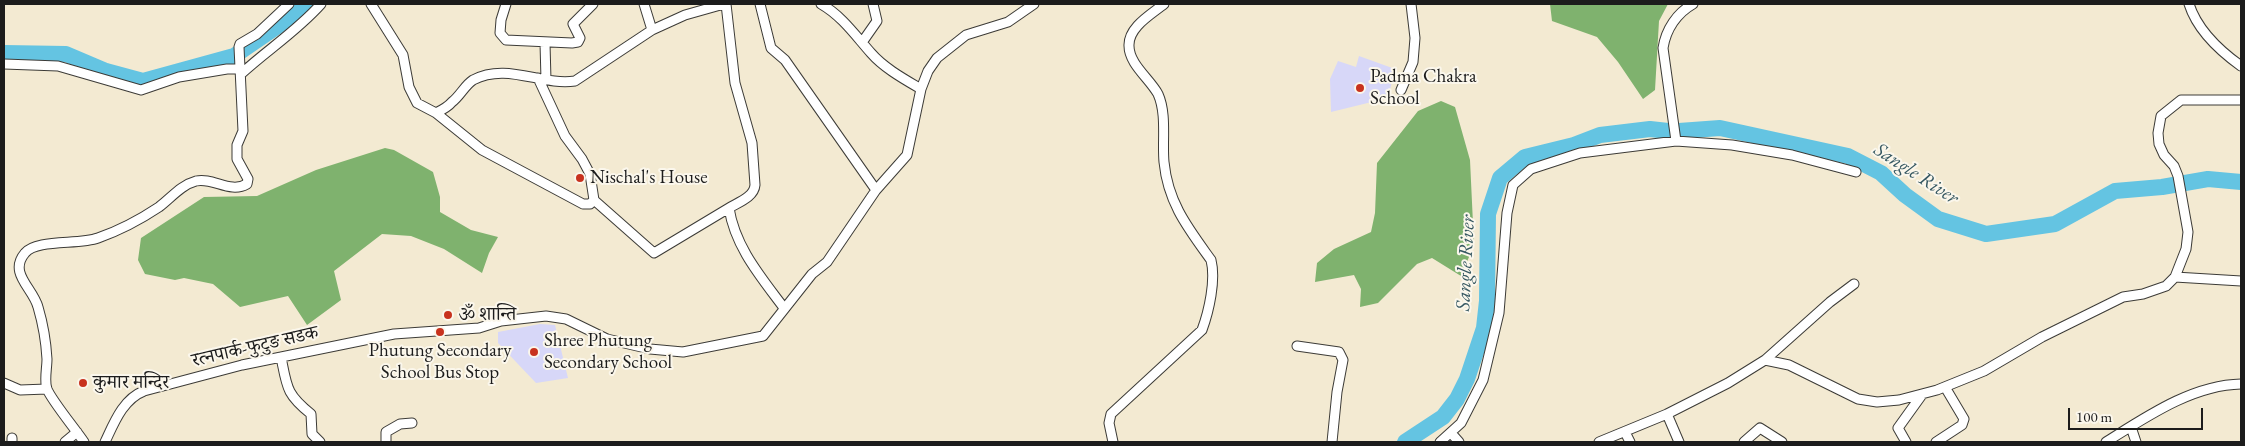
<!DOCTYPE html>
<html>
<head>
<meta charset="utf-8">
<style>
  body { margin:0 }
  #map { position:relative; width:2245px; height:446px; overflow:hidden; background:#f3ead2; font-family:"EB Garamond",serif }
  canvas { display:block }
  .frame { position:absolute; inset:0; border:5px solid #1c1c1c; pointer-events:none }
  .scale { position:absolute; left:2068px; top:408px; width:135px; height:22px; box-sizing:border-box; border:2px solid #1c1c1c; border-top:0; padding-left:6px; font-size:15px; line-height:18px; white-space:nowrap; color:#1c1c1c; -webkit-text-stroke:4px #fbf7ec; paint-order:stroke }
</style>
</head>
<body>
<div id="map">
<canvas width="2245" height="446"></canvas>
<div class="frame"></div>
<div class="scale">100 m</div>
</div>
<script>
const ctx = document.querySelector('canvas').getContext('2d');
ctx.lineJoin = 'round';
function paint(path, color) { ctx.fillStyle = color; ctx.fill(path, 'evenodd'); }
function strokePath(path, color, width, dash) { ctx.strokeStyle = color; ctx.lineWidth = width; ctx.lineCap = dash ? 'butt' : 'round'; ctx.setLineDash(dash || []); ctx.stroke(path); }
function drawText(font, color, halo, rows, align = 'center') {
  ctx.font = font + ' "EB Garamond","Noto Serif Devanagari",serif'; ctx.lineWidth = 4; ctx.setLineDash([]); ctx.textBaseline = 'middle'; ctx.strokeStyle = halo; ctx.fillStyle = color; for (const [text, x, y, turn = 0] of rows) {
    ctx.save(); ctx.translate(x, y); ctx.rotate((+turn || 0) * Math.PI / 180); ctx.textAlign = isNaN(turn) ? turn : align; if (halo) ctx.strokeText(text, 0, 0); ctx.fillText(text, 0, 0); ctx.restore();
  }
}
const built = new Path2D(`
  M1359 56 1395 69 1388 98 1331 112 1330 79 1338 61 1356 67Z
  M540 324 555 325 568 378 536 383 498 343V332Z`);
const forest = new Path2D(`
  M1550 4H1668L1659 21 1655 90 1643 99 1618 62 1597 37 1552 21Z
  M1441 101 1455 107 1470 160 1474 245 1461 276 1432 258 1417 264 1378 303 1360 307 1361 289 1354 275 1315 282 1317 263 1334 249 1371 232 1375 213 1377 163 1418 111Z
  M385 148 394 150 433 172 440 197V212L471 230 498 237 489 253 482 273 444 249 411 236 382 234 334 271 341 300 307 325 288 296 240 307 213 284 184 278 175 280 145 274 138 260 141 238 204 197 257 196 316 170Z`);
const river = new Path2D(`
  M4 53 66 54 106 71 143 81 234 56 310 4
  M1679 131 1720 128 1848 156 1881 173 1905 195 1938 219 1986 234 2055 224 2115 191 2162 187 2208 179 2241 182
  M1405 442 1443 417 1457 399 1467 379 1484 328 1487 301 1488 214 1500 178 1525 157 1574 145 1600 135 1650 129 1668 131`);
const minor = new Path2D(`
  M371 4 403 55 409 87 417 103 436 113 482 150 583 204H590L594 200 654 253 729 208
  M506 4 501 20 500 33 506 40 572 43 578 42 580 38 573 24 593 4
  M644 4 652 30
  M726 4 735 83 752 143 755 185C754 197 739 202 729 208 735 247 761 277 784 308
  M760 4 771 48 785 60 876 190
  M821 4C842 16 855 35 871 53 884 68 904 79 921 89
  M2189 4C2197 29 2220 51 2241 66
  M863 41 877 21 873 4
  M545 43 546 80
  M4 64 58 66 141 90 179 77 227 69H240
  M241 74C267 50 297 31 321 4
  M538 78 565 136 582 159 590 174 594 200
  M1401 90 1413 62 1415 38 1411 4
  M436 113C442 110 448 107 452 102 460 96 465 85 473 80 507 62 541 86 575 81L652 30 685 15 724 4
  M1676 141 1663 48C1666 29 1677 13 1693 4
  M2175 277 2241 281
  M1297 346 1339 352 1343 360 1337 392 1332 442
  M281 357C287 387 286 394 311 414L312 434 320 442
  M1765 360 1830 302 1854 284
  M4 383 20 390 47 389
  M1667 414 1679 442
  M2131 427 2136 442
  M1625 432 1630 442
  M1451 433 1459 442
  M12 442V438
  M65 442 77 432
  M84 442C76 430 52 401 47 389 44 381 47 368 47 359 46 341 43 324 38 307 33 288 8 273 25 253 36 239 79 245 98 238 118 231 141 219 159 207 171 198 181 185 196 181 213 177 230 194 247 184L248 179 237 159V145L243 131 239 47 240 44 257 34 289 4
  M105 442C114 423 123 399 144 391L242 365 394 334 479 328 501 321 546 316 566 319 607 339 650 349 683 352 763 336 812 274 827 262 876 190 907 155 921 89 928 71 937 58 966 35 1008 22 1034 4
  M386 442V432L400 424 412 423
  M1113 442 1109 423 1111 414 1202 330C1209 311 1216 280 1211 260 1188 228 1168 203 1164 162 1162 141 1167 114 1158 94 1150 79 1129 64 1129 46 1128 27 1152 14 1164 4
  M1440 442 1461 423 1483 380 1499 313 1507 213 1513 185 1531 169 1580 153 1676 141 1732 145 1792 155 1856 172
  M1599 442 1667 414 1728 383 1765 360 1789 365 1858 399 1877 402 1899 400 1937 390 1984 371 2042 337 2123 297 2143 294 2166 286 2175 277 2186 249 2188 232 2178 176 2174 166 2164 155 2159 144 2158 133 2161 116 2181 100H2241
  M1744 442 1760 428 1782 442
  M1906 442 1898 428 1921 396
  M1936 442 1962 425 1964 419 1945 387
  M2106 442C2146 417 2192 385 2241 384`);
const markers = [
  [1360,88,5,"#c8321e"],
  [580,178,5,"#c8321e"],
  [448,315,5,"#c8321e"],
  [440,332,5,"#c8321e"],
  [534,352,5,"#c8321e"],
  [83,383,5,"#c8321e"]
];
const poiNames = [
  ["Padma Chakra",1370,77],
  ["School",1370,99],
  ["Nischal's House",590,178],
  ["ॐ शान्ति",458,315],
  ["Shree Phutung",544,341],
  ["Secondary School",544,363],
  ["Phutung Secondary",440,351,"center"],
  ["School Bus Stop",440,373,"center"],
  ["कुमार मन्दिर",93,383]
];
const streetNames = [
  ["रत्नपार्क-फुटुङ सडक",255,347,-13]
];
const waterNames = [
  ["Sangle River",1916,174,33],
  ["Sangle River",1466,263,-87]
];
paint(built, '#d7d7f8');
paint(forest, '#7fb26e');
strokePath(river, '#64c4e2', 16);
strokePath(minor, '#3c3b37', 11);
strokePath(minor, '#fff', 9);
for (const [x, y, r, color] of markers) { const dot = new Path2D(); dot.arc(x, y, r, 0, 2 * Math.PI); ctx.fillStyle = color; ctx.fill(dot); strokePath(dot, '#fbf7ec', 2); }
drawText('19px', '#1c1c1c', '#fbf7ec', poiNames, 'left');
drawText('19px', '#1c1c1c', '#fbf7ec', streetNames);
drawText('italic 20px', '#355761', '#fbf7ec', waterNames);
</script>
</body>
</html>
